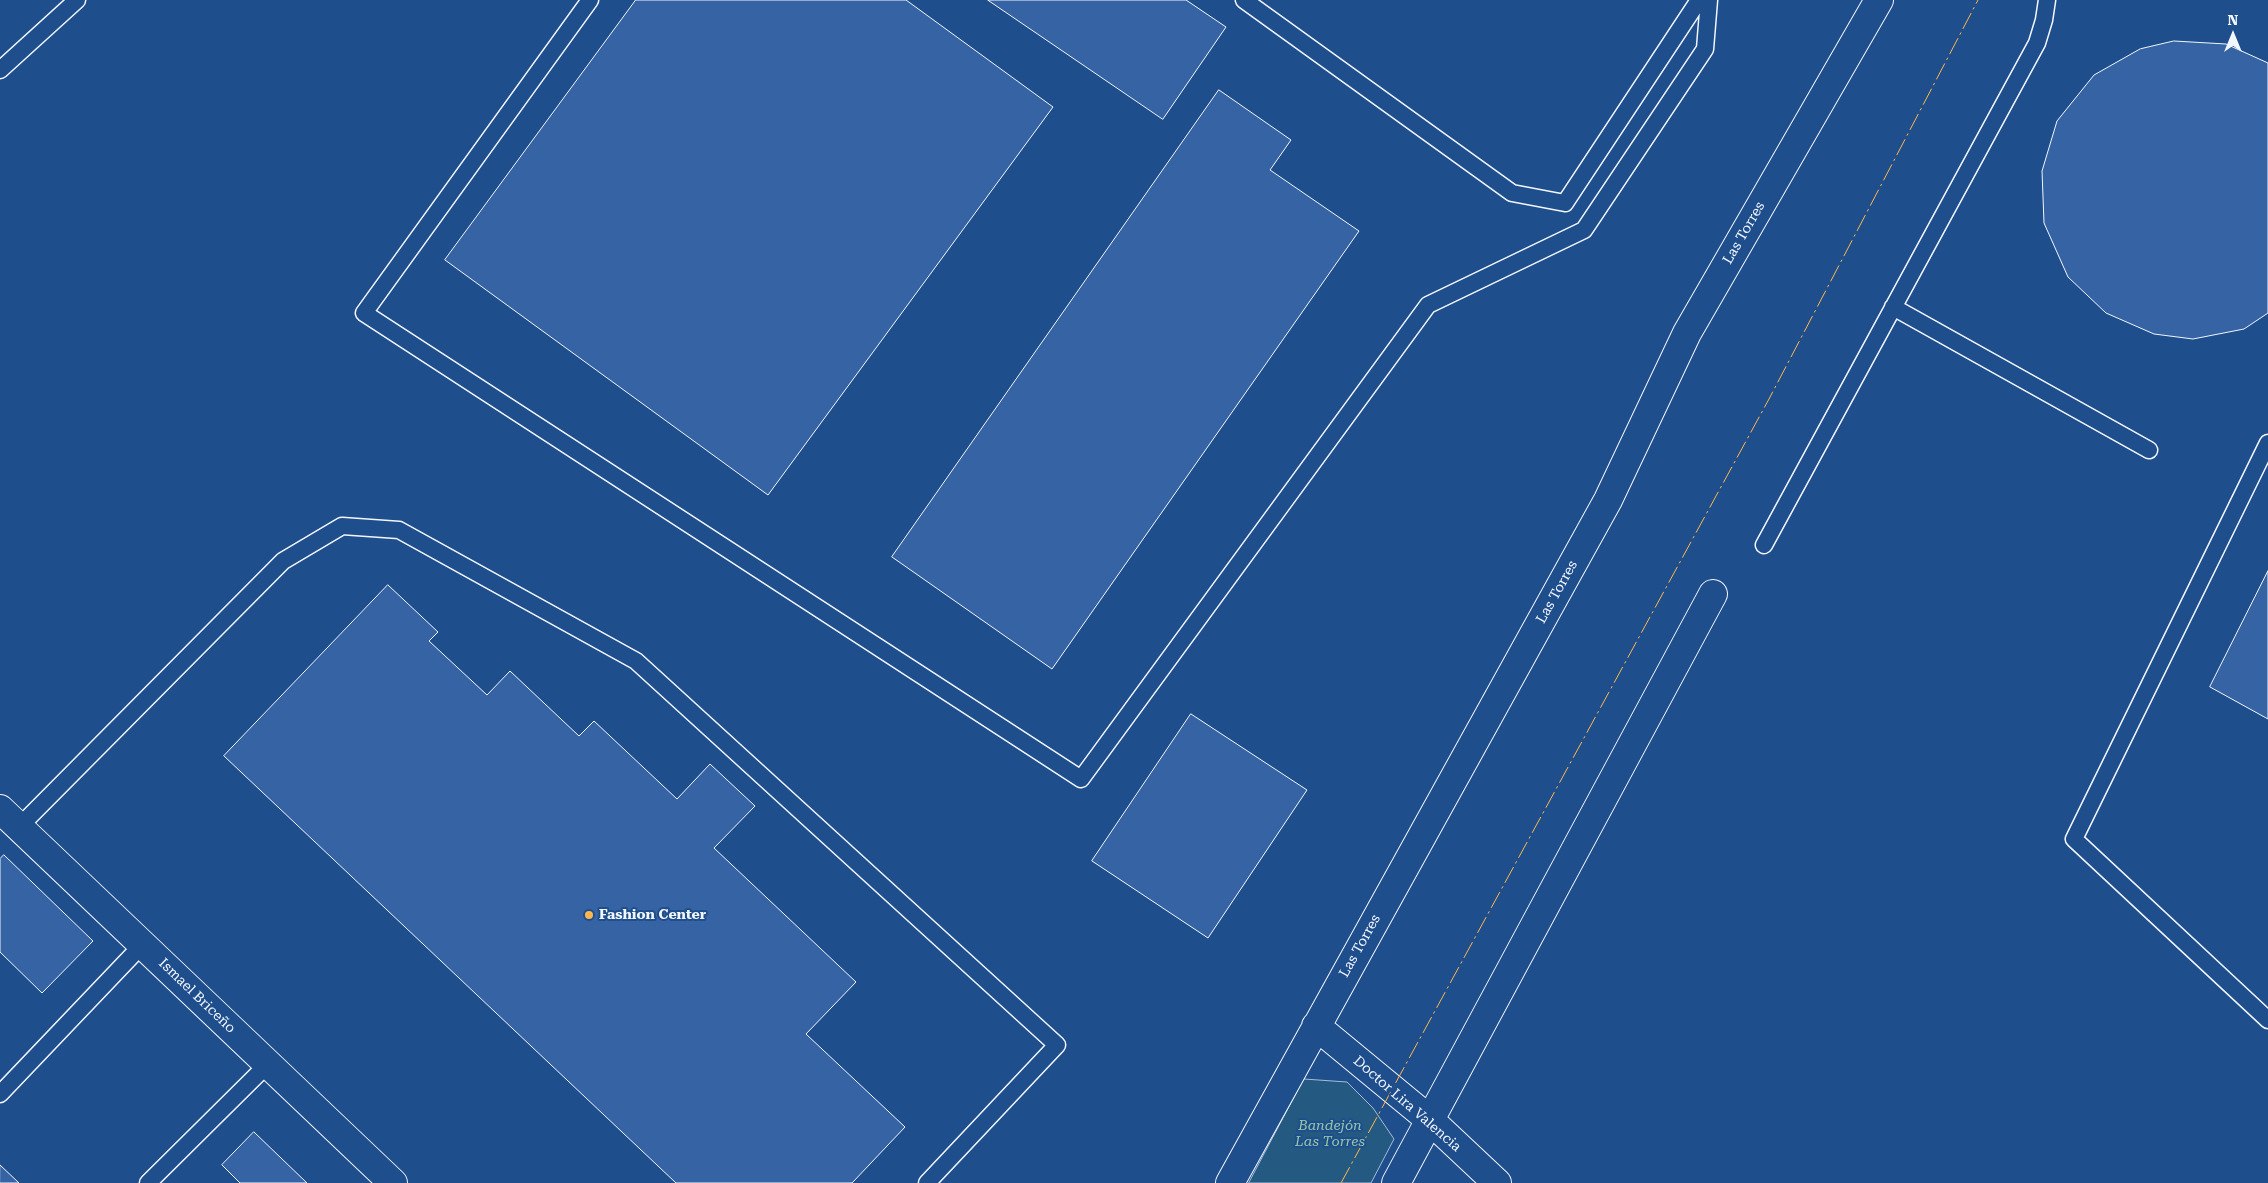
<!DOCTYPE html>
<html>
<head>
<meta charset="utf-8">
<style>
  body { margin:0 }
  #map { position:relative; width:2268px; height:1183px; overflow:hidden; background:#1f4e8c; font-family:"Roboto Serif",serif }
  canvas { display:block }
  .north { position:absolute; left:2208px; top:10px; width:50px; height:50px; -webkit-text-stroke:4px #1f4e8c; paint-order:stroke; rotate:0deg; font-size:14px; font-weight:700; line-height:20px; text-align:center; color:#f2f6ff }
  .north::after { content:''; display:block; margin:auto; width:18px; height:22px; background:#f2f6ff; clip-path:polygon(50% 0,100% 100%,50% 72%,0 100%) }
</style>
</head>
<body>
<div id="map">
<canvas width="2268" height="1183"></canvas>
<div class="north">N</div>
</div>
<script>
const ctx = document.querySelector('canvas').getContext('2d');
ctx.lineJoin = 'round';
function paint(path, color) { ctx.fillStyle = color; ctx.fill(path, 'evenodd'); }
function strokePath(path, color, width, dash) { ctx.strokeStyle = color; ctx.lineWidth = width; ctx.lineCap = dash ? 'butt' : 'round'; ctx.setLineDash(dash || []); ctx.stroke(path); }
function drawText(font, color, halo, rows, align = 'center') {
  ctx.font = font + ' "Roboto Serif",serif'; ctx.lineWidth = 4; ctx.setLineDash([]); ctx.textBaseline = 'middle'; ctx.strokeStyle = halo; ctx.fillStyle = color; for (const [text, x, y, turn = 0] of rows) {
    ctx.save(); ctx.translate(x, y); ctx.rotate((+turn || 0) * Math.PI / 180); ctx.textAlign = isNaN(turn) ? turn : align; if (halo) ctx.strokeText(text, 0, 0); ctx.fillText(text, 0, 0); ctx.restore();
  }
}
const green = new Path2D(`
  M1304 1079 1347 1082 1373 1108 1394 1139 1371 1183H1249Z`);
const building = new Path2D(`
  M636 0H906L1053 107 768 495 445 260Z
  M988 0H1186L1226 27 1163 119Z
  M2174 41 2226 44 2268 63V313L2244 329 2193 339 2154 334 2106 313 2068 277 2044 223 2042 171 2057 121 2094 75 2140 49Z
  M1219 90 1291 140 1270 170 1359 231 1052 669 892 557Z
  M2268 571V719L2210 687Z
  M388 585 438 632 429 641 487 695 510 671 579 736 594 721 677 799 710 764 755 806 714 848 856 982 806 1034 905 1127 852 1183H676L224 756Z
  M1191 714 1307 790 1208 938 1092 861Z
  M4 855 93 941 42 993 0 952V859Z
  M254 1132 307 1183H240L222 1165Z
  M0 1165 19 1183H0Z`);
const lane = new Path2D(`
  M590 0 364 313 1081 779 1428 305 1584 230 1705 49 1709 0
  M1244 0 1512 193 1565 203 1699 0
  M0 70 77 0
  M1893 307 2149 450
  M2268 443 2074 839 2268 1020
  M1764 545 2037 43 2044 20 2047 0
  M19 827 283 561 342 526 399 530 636 661 1057 1045 927 1183
  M0 1094 143 944
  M148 1183 268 1064`);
const street = new Path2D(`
  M1316 1026 1430 1120 1497 1183
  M1230 1183 1608 500 1687 333 1879 0
  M1396 1183 1713 594`);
const secondary = new Path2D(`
  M0 809 393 1183`);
const power = new Path2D(`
  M1341 1183 1769 399 1978 0`);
const markers = [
  [589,915,5,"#ffb74d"]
];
const streetNames = [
  ["Las Torres",1744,233,-60],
  ["Las Torres",1557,592,-61],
  ["Las Torres",1360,946,-61],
  ["Ismael Briceño",197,996,44],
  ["Doctor Lira Valencia",1407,1104,41]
];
const poiNames = [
  ["Fashion Center",599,915]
];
const parkNames = [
  ["Bandejón",1330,1126],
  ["Las Torres",1330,1142]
];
paint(green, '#245a82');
strokePath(green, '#a8bbd7', 1);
paint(building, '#3563a3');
strokePath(building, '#f2f6ff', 1);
strokePath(lane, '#f2f6ff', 19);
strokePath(street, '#f2f6ff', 30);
strokePath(secondary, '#f2f6ff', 30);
strokePath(lane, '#1f4e8c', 16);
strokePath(street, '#1f4e8c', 28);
strokePath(secondary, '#1f4e8c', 28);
strokePath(power, '#ffb74d', 1, [18, 4, 2.5, 4]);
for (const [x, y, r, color] of markers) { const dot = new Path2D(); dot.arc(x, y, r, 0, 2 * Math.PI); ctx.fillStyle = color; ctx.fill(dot); strokePath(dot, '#1f4e8c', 2); }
drawText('14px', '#f2f6ff', '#1f4e8c', streetNames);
drawText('bold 14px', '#f2f6ff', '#1f4e8c', poiNames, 'left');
drawText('italic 14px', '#97c8a6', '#1f4e8c', parkNames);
</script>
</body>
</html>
